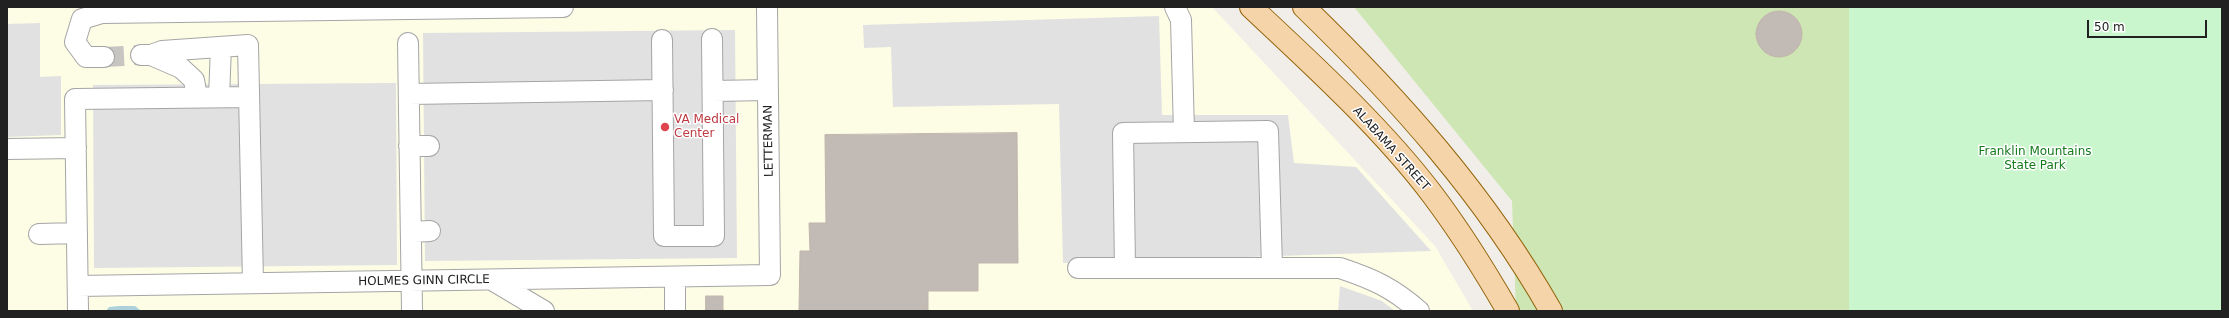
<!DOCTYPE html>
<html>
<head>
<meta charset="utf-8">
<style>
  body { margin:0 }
  #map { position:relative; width:2229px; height:318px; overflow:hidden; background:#f1eee9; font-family:"DejaVu Sans",sans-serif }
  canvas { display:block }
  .frame { position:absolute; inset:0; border:8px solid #212121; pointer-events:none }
  .scale { position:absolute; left:2087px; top:20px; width:120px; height:18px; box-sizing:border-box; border:2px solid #212121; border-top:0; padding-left:5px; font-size:12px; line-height:14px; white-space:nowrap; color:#212121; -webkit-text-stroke:3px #fff; paint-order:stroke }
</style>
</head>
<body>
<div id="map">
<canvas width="2229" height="318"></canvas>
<div class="frame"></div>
<div class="scale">50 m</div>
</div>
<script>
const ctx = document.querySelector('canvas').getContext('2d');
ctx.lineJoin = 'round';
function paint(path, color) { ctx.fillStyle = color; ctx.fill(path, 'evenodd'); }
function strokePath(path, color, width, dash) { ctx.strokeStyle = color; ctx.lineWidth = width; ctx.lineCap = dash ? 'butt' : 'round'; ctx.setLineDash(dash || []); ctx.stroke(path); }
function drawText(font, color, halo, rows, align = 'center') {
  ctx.font = font + ' "DejaVu Sans",sans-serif'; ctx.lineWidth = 3; ctx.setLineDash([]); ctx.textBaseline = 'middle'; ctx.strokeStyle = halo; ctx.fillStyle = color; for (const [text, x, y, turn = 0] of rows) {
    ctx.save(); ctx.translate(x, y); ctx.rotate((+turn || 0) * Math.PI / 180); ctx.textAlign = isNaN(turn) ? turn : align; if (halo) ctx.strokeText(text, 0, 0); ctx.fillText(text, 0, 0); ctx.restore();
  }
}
const education = new Path2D(`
  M7 7H1212L1435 246 1473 311H7Z`);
const grass = new Path2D(`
  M1354 7H2222V311H1516L1512 201Z`);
const park = new Path2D(`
  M1849 7H2222V311H1849Z`);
const parking = new Path2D(`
  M1159 16 1162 115H1288L1294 163 1356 167 1431 251 1063 263 1059 104 893 107 891 47 864 48 863 25Z
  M40 23V77L61 76V135L7 137V24Z
  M735 30 737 258 425 261 423 33Z
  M396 83 397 265 94 268 93 85Z
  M1340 286 1382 301 1395 311H1338Z`);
const water = new Path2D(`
  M119 306H135L140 310 106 311 109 307Z`);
const building = new Path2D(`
  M1756 34a23 23 0 1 1 46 0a23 23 0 1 1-46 0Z
  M1017 133 1018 263H978V291H928V311H799L800 251H810L809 223H826L825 135Z
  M706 296H723V311H706Z`);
const minorTunnel = new Path2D(`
  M104 57 141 55`);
const minor = new Path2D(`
  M1175 7 1181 20 1184 132
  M662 40 664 236H714L712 39
  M408 43 412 311
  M141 55H151L162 51 248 45 253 283
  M151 55 181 68 194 80 197 97
  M104 57H86L75 42 82 19 102 13 563 7
  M713 91 768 90
  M409 94 663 90
  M219 97 221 47
  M409 146H429
  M7 149 76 148
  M411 232 430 231
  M39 234 77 233
  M1078 268H1340C1373 279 1393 288 1419 311
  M1125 268 1123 133 1268 131 1272 267
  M675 277V311
  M492 280 544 311
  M78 286 770 275 767 7
  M78 311 75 99 249 97`);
const major = new Path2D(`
  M1251 7C1312 64 1382 128 1432 194 1460 231 1485 271 1508 311
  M1304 7C1399 99 1485 195 1551 311`);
const markers = [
  [665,127,5,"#e0444e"]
];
const healthNames = [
  ["VA Medical",674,120],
  ["Center",674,134]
];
const streetNames = [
  ["LETTERMAN",769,141,-91],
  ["ALABAMA STREET",1391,149,48],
  ["HOLMES GINN CIRCLE",424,281,-1]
];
const parkNames = [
  ["Franklin Mountains",2035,152],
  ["State Park",2035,166]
];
paint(education, '#fdfde6');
paint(grass, '#cde6b3');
paint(park, '#caf6ce');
paint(parking, '#e1e1e1');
paint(water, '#add1db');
paint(building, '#c1bab5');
strokePath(building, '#c2b5ac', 1);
strokePath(minorTunnel, '#c7c5c1', 20, [20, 10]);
strokePath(minor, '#a5a5a5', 22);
strokePath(major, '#93650b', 24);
strokePath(minor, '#fff', 20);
strokePath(major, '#f6d4a9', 22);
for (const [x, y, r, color] of markers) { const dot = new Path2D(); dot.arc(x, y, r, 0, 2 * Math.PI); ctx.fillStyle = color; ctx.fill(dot); strokePath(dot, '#fff', 1.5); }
drawText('12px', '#be3a42', '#fff', healthNames, 'left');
drawText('12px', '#212121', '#fff', streetNames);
drawText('12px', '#147a1c', '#fff', parkNames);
</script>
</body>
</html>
